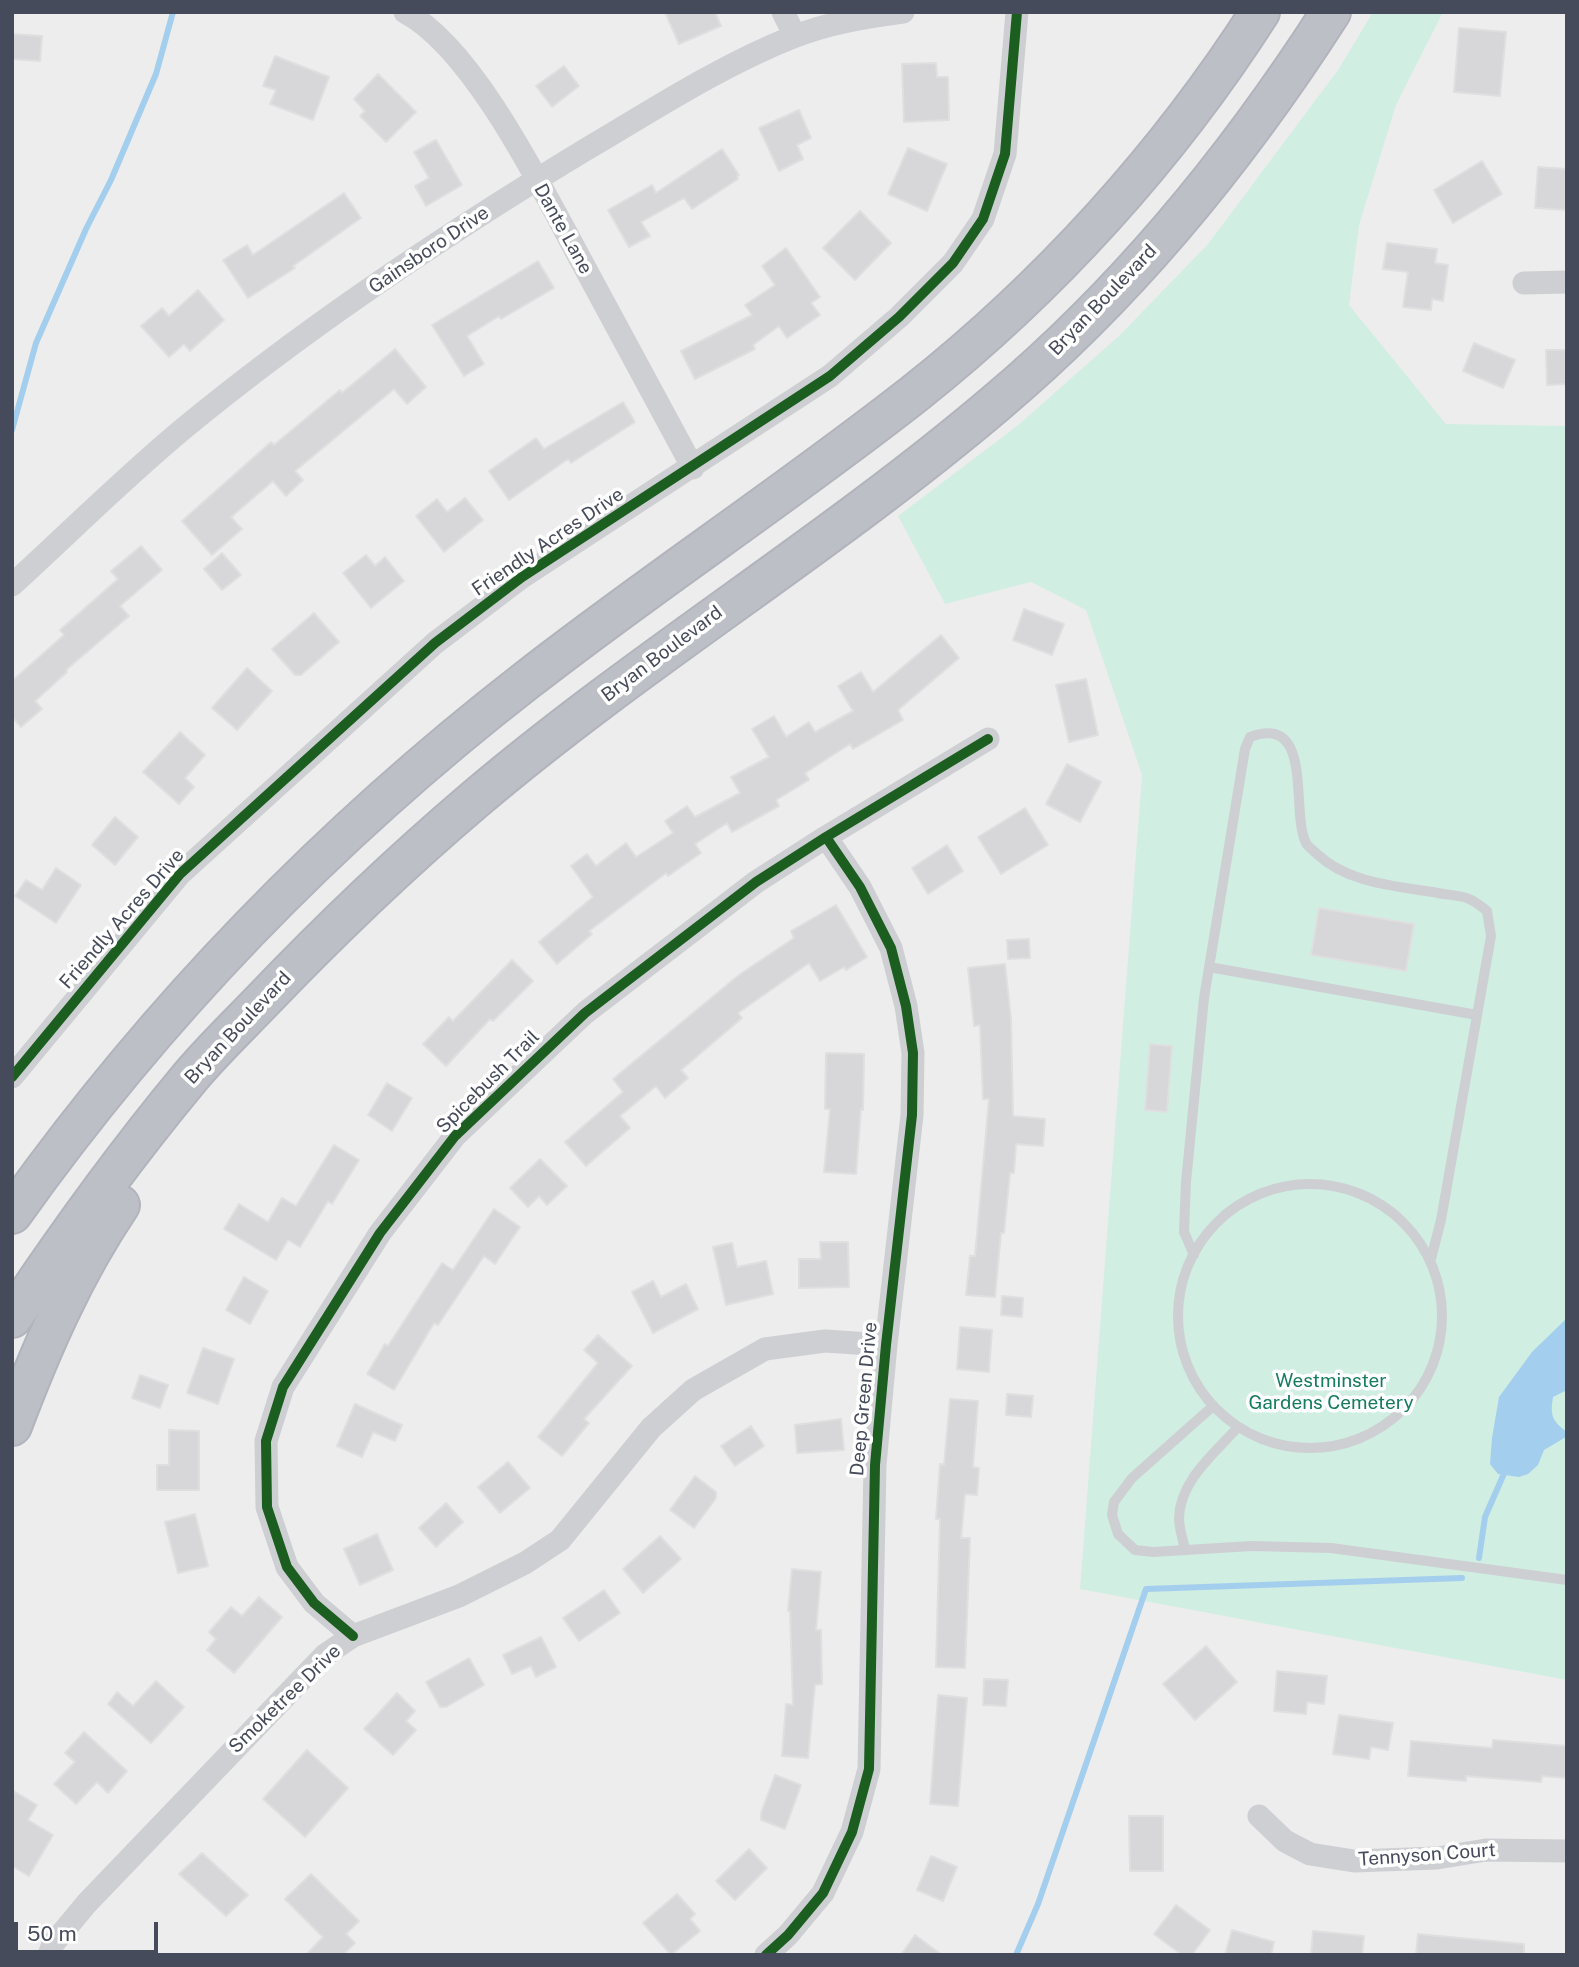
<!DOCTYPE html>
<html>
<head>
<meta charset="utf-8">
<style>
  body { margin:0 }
  #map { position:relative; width:1579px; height:1967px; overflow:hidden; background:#eeeded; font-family:"Public Sans",sans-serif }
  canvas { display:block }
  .frame { position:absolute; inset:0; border:14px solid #454b5a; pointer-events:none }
  .scale { position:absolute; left:14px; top:1922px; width:144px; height:32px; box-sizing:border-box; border:4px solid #454b5a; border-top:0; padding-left:9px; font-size:21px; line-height:24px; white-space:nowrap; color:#454b5a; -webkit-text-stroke:5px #fff; paint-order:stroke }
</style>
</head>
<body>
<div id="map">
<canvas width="1579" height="1967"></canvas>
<div class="frame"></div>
<div class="scale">50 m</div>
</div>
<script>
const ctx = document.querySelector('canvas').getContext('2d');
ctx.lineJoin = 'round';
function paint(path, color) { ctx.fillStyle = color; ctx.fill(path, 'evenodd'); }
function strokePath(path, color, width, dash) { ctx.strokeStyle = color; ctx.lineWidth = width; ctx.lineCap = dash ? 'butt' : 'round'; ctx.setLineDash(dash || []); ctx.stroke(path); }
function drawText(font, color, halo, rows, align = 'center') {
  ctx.font = font + ' "Public Sans",sans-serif'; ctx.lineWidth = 7; ctx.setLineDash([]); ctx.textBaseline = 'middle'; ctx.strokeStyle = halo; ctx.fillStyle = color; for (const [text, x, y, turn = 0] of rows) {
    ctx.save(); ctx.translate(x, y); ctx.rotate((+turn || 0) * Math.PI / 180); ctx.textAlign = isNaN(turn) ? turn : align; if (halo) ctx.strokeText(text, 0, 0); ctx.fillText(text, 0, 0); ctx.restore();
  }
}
const green = new Path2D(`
  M1373 12H1443L1396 105 1359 225 1349 305 1446 424 1567 426V1680L1080 1589 1142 775 1086 610 1031 582 945 604 898 516 1017 426 1119 336 1208 244 1338 70Z`);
const water = new Path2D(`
  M1567 1318V1390L1553 1397C1550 1415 1552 1421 1566 1431V1437L1544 1450 1538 1465 1528 1474 1519 1477 1498 1474 1490 1464 1492 1438 1499 1397 1532 1352Z`);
const stream = new Path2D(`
  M12 430 36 343 86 229 111 180 156 74 173 12
  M1479 1558 1485 1517 1506 1469
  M1016 1955 1038 1904 1146 1589 1462 1578`);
const building = new Path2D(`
  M665 12H715L721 26 679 44Z
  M1459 28 1506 32 1500 96 1454 92Z
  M12 34 42 36 40 61 12 59Z
  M275 56 329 77 313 120 270 104 276 90 263 86Z
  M936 63 937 77H948L949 120 904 122 902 64Z
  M564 66 579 86 552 107 536 86Z
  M378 74 416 112 386 142 360 116 365 111 354 99Z
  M799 110 811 138 797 145 803 159 779 171 759 128Z
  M436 140 462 185 426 206 415 186 429 178 414 152Z
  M908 148 947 164 927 211 888 194Z
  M722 149 739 175 737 176 738 179 692 209 684 198 641 222 650 236 629 247 608 210 652 185 656 193Z
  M1482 161 1502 194 1453 223 1434 190Z
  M1538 167 1567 169V210L1535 208Z
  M344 193 361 218 293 266 295 268 248 298 223 260 247 245 253 255Z
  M860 211 891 243 855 280 823 248Z
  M1387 243 1437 249 1435 263 1448 265 1443 301 1432 299 1431 310 1403 307 1408 272 1383 269Z
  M786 248 820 297 811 303 820 315 787 338 779 326 753 345 755 349 695 379 681 351 752 315 745 305 775 285 762 266Z
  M538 261 554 288 501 319 499 316 467 336 484 364 464 376 432 325Z
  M198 290 224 320 190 351 184 344 169 357 141 326 162 308 169 316Z
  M1474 343 1515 360 1503 388 1463 371Z
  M395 349 426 387 407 404 394 389 295 471 303 480 286 496 273 481 231 517 242 529 212 555 182 521 271 442 274 445 340 390 342 393Z
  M1546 350H1567V384L1547 385Z
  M623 402 635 422 571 463 568 459 509 500 489 471 536 438 544 449Z
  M465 498 483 520 444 552 416 516 437 499 447 512Z
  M141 546 162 570 120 606 129 616 66 670 67 672 35 701 42 709 21 727 12 717V681L64 635 60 630 118 579 111 571Z
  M222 553 241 575 222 590 204 569Z
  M366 555 375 566 385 557 404 581 371 608 343 573Z
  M1024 609 1064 624 1052 655 1013 640Z
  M314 613 339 642 301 675H295L272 649Z
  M941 635 959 658 898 710 903 720 853 749 850 744 805 773 809 780 776 800 779 806 732 832 727 823 695 844 701 853 668 876 666 873 589 931 592 934 557 964 539 942 593 897 571 866 587 854 596 866 626 843 636 857 673 833 665 821 687 806 695 817 740 793 731 777 769 757 752 729 774 716 786 737 809 722 815 732 853 711 838 686 861 672 873 692Z
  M247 668 272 691 237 730 212 708Z
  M1086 679 1098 735 1069 742 1056 685Z
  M180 732 205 755 185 778 194 787 179 804 143 772Z
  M1067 764 1101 782 1080 822 1046 804Z
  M1025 808 1048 845 1001 874 978 837Z
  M115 817 138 837 115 865 92 845Z
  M947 845 963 871 928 894 912 868Z
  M56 868 81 885 56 923 15 896 26 880 42 890Z
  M836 905 867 957 846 970 844 967 820 981 809 963 738 1013 742 1018 681 1070 688 1078 665 1098 656 1086 620 1116 630 1128 586 1166 565 1142 623 1092 613 1079 739 975 794 938 791 931Z
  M1319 908 1414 924 1406 971 1311 955Z
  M1029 939 1030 958 1008 959 1007 940Z
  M512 960 533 981 493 1021 490 1019 446 1066 423 1044 449 1017 453 1021Z
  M1005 964 1011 1019 1013 1116 1045 1119 1043 1146 1016 1144 1014 1173H1010L1004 1233H1001L995 1297 966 1295 970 1256H975L989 1099H983L980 1025 974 1026 968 968Z
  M1150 1044 1172 1046 1167 1112 1145 1110Z
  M826 1053 864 1054 863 1110 861 1109 856 1174 824 1172 830 1109H825Z
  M387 1083 412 1098 392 1131 368 1115Z
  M334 1145 359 1160 332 1204 328 1201 300 1247 288 1240 276 1260 224 1229 239 1204 268 1222 282 1198 296 1206Z
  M540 1159 567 1186 547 1205 539 1196 528 1207 510 1188Z
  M494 1209 520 1227 495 1264 484 1256 438 1325 434 1323 394 1390 367 1374 385 1344 388 1346 442 1263 453 1270Z
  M820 1242H848L849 1287 799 1288V1259H821Z
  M732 1243 737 1267 766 1261 773 1294 726 1305 713 1247Z
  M244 1277 268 1291 250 1324 226 1310Z
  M653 1281 661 1297 686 1284 698 1309 653 1333 632 1292Z
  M1002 1296 1023 1298 1022 1317 1001 1315Z
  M960 1327 992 1330 989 1372 957 1369Z
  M598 1335 632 1366 584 1419 589 1423 562 1456 538 1437 598 1363 584 1350Z
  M203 1348 234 1359 218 1404 187 1393Z
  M140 1375 168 1385 160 1408 132 1398Z
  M1007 1394 1033 1396 1031 1417 1006 1415Z
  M950 1399 978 1401 973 1467 979 1468 977 1495 965 1494 961 1538H970L965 1668 936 1667 940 1519H936L940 1464 944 1465Z
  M355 1404 402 1425 395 1441 373 1432 362 1457 337 1446Z
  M841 1419 844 1450 797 1453 795 1425Z
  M751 1426 764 1446 735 1466 721 1446Z
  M169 1430 199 1431V1490H157V1465H169Z
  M508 1462 530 1488 500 1513 478 1487Z
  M695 1476 716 1492V1498L694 1528 670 1510Z
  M446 1503 463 1522 436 1547 419 1528Z
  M195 1514 208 1566 178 1573 165 1522Z
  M377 1534 393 1570 360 1585 344 1549Z
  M660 1536 681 1559 643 1593 623 1569Z
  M792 1569 821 1572 816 1630H821L822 1684 815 1685 808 1758 782 1756 786 1704 793 1705 790 1611H788Z
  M604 1590 620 1613 579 1641 563 1618Z
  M259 1597 282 1617 234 1673 207 1650 216 1639 209 1632 231 1607 242 1616Z
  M541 1637 556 1667 536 1677 531 1666 512 1674 503 1655Z
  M1206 1646 1237 1682 1195 1720 1163 1684Z
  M469 1658 484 1685 446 1707H440L426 1682Z
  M1277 1671 1327 1676 1324 1704 1307 1702 1306 1714 1274 1711Z
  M984 1679 1008 1680 1006 1706 983 1705Z
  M156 1681 184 1707 151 1743 108 1704 117 1692 133 1706Z
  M397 1693 415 1711 406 1721 416 1730 393 1755 364 1729Z
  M938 1695 967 1698 958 1806 930 1804Z
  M1339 1715 1393 1723 1388 1750 1371 1747 1369 1759 1333 1754Z
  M84 1732 127 1771 108 1793 97 1782 76 1804 54 1784 75 1762 65 1753Z
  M1493 1740 1567 1746V1778L1542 1776 1541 1782 1466 1776V1781L1408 1776 1411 1741 1492 1748Z
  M307 1750 348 1788 305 1837 263 1799Z
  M775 1775 801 1785 785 1829 761 1820V1813Z
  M12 1790 37 1805 28 1820 53 1835 29 1876 12 1866Z
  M1129 1816H1163V1871H1130Z
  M749 1849 767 1868 735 1900 716 1881Z
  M202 1853 248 1895 226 1916 179 1874Z
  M931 1856 957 1867 943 1901 917 1890Z
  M311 1874 359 1921 346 1934 355 1943 343 1955H306L323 1937 285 1899Z
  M677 1894 695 1914 690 1919 700 1931 671 1955 643 1923Z
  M1176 1905 1210 1930 1192 1955H1182L1154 1934Z
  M1232 1930 1274 1942 1271 1955H1225Z
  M1313 1931 1364 1936 1362 1955H1311Z
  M1418 1934 1524 1944V1955H1416Z
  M915 1935 942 1955H901Z`);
const lane = new Path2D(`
  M1209 967 1477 1015
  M1178 1316a132 132 0 1 1 264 0a132 132 0 1 1-264 0Z
  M1194 1255 1184 1232 1186 1182 1204 998 1245 749 1250 737C1315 713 1290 812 1306 843 1308 847 1314 851 1317 854 1349 884 1397 886 1438 893 1447 895 1460 895 1469 899 1475 901 1482 907 1487 911L1491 936 1441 1220 1431 1259
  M1212 1407 1132 1478 1114 1502 1112 1515 1118 1534 1135 1550 1153 1552 1252 1546 1331 1548 1567 1580
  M1185 1550C1183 1540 1179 1528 1179 1518 1180 1480 1215 1453 1238 1427`);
const street = new Path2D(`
  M405 12C475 49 545 195 584 266 620 333 657 401 693 468
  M783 12 795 36
  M1524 283 1567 282
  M12 585C69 533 124 478 183 429 309 325 446 234 585 150 653 110 720 66 793 37 828 23 866 17 903 12
  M12 1077 180 874 435 643 522 577 830 376 899 317 953 263 983 219 1005 154 1017 12
  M353 1636 314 1603 287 1567 267 1507 266 1441 283 1387 380 1233 455 1136 585 1013 756 882 826 837 988 739
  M1259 1816 1285 1841 1310 1854 1354 1861 1437 1858 1486 1850 1567 1851
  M49 1955 53 1944 87 1903 325 1655 353 1636 459 1596 525 1563 560 1540 651 1428 693 1390 765 1349 825 1341 886 1345
  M766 1955 788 1935 823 1893 852 1832 869 1769 875 1465 886 1345 912 1115 913 1053 906 1006 891 948 860 887 826 837`);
const highway = new Path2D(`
  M12 1214C156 1012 331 832 527 680 654 581 788 493 914 394 1048 288 1168 156 1260 12
  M12 1318C68 1234 127 1153 191 1076 213 1050 238 1026 262 1001 329 931 399 864 473 801 640 659 829 545 996 403 1128 292 1238 157 1331 12
  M12 1426C41 1349 74 1273 120 1205`);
const cycleway = new Path2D(`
  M12 1077 180 874 435 643 522 577 830 376 899 317 953 263 983 219 1005 154 1017 12
  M353 1636 314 1603 287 1567 267 1507 266 1441 283 1387 380 1233 455 1136 585 1013 756 882 826 837 988 739
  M766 1955 788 1935 823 1893 852 1832 869 1769 875 1465 886 1345 912 1115 913 1053 906 1006 891 948 860 887 826 837`);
const streetNames = [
  ["Dante Lane",563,229,61],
  ["Gainsboro Drive",429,250,-34],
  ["Bryan Boulevard",1103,300,-46],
  ["Friendly Acres Drive",548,542,-34],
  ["Bryan Boulevard",662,654,-37],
  ["Friendly Acres Drive",122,919,-49],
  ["Bryan Boulevard",238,1028,-47],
  ["Spicebush Trail",488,1082,-45],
  ["Deep Green Drive",864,1399,-85],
  ["Smoketree Drive",285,1699,-44],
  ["Tennyson Court",1427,1855,-4]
];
const parkNames = [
  ["Westminster",1331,1381],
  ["Gardens Cemetery",1331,1403]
];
paint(green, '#d1eee3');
paint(water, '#a4ceed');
strokePath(stream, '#a4ceed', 6);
paint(building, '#d7d6d9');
strokePath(building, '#dfdfe0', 2);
strokePath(highway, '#b2b4bd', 42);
strokePath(lane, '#cecfd3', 10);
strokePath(street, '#cecfd3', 23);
strokePath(highway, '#bdbfc7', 38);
strokePath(cycleway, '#1b5e20', 10);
drawText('19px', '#454b5a', '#fff', streetNames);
drawText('19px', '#157c5f', '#fff', parkNames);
</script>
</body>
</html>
